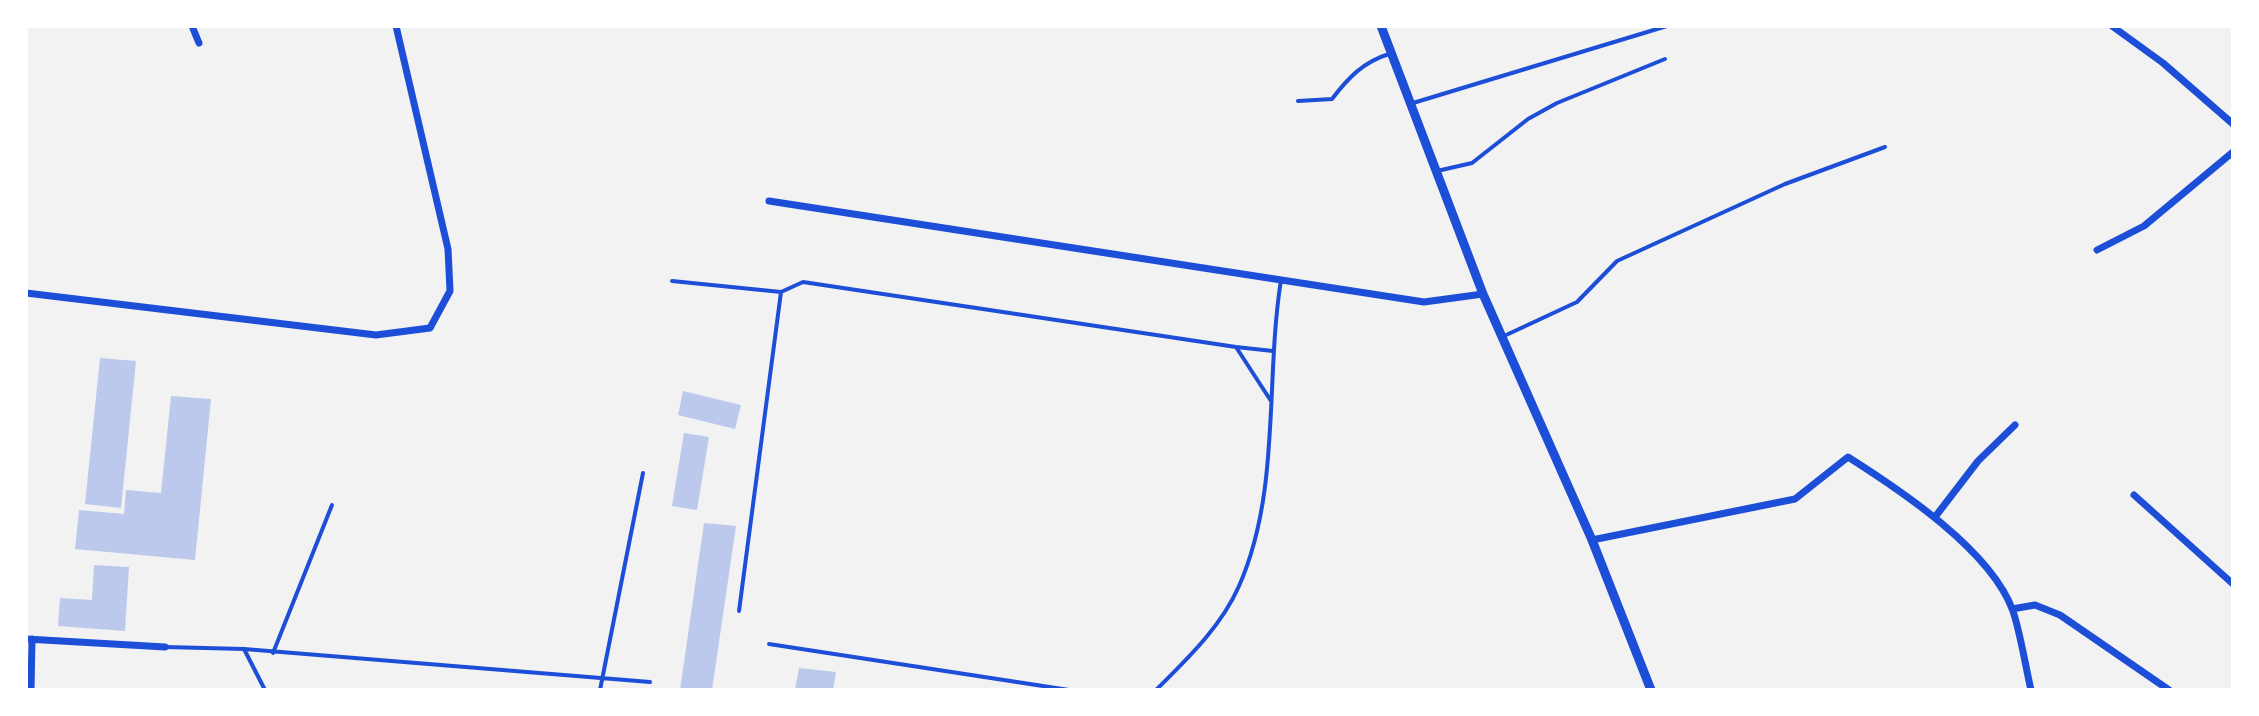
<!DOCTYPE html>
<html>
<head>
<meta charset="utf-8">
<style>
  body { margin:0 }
  #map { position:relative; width:2259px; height:716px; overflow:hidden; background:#f2f2f2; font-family:Poppins,sans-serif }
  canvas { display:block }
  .frame { position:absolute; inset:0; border:28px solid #fff; pointer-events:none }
</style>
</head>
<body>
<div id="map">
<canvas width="2259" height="716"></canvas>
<div class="frame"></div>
</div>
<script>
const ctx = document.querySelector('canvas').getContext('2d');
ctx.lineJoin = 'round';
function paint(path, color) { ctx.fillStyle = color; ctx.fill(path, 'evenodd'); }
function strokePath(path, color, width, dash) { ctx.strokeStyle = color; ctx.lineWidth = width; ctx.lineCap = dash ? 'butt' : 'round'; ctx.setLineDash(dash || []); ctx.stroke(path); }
const building = new Path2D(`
  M100 358 136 361 121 508 85 504Z
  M683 391 741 405 735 429 678 415Z
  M171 396 211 399 195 560 75 549 79 510 124 514 126 490 161 493Z
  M684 433 709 437 697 510 672 506Z
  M704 523 736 526 712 690H680Z
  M94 565 129 567 125 631 58 626 60 598 92 600Z
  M799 668 836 672 833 690H795Z`);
const service = new Path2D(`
  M1298 101 1332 99C1348 78 1363 62 1389 54
  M1413 103 1667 26
  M1437 171 1472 163 1528 119 1557 103 1665 59
  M672 281 781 292 803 282 1236 347 1271 401
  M1504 336 1577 302 1617 261 1785 184 1885 147
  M1236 347 1273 351
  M739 611 781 292
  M769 644 1069 690
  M165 647 244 649 650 682
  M244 649 265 690
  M273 653 332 505
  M600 690 643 473
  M1156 690C1187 659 1221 627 1239 586 1281 491 1265 380 1281 280`);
const minor = new Path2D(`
  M192 26 199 43
  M2112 26 2163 63 2233 124
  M769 201 1424 302 1483 294
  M2097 250 2144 226 2233 152
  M26 293 376 335 430 328 450 291 448 249 396 26
  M2134 495 2233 584
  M1935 517 1978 461 2015 425
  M1592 540 1795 499 1848 457C1900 490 1991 550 2013 611 2021 636 2025 664 2031 690
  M2012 609 2035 605 2060 615 2169 690
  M26 639 165 647
  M31 690 32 639`);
const tertiary = new Path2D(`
  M1381 26 1483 294 1592 540 1651 690`);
paint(building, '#bdc9ec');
strokePath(service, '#1d4ed8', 4);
strokePath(minor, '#1d4ed8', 7);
strokePath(tertiary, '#1d4ed8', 9);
</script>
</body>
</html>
